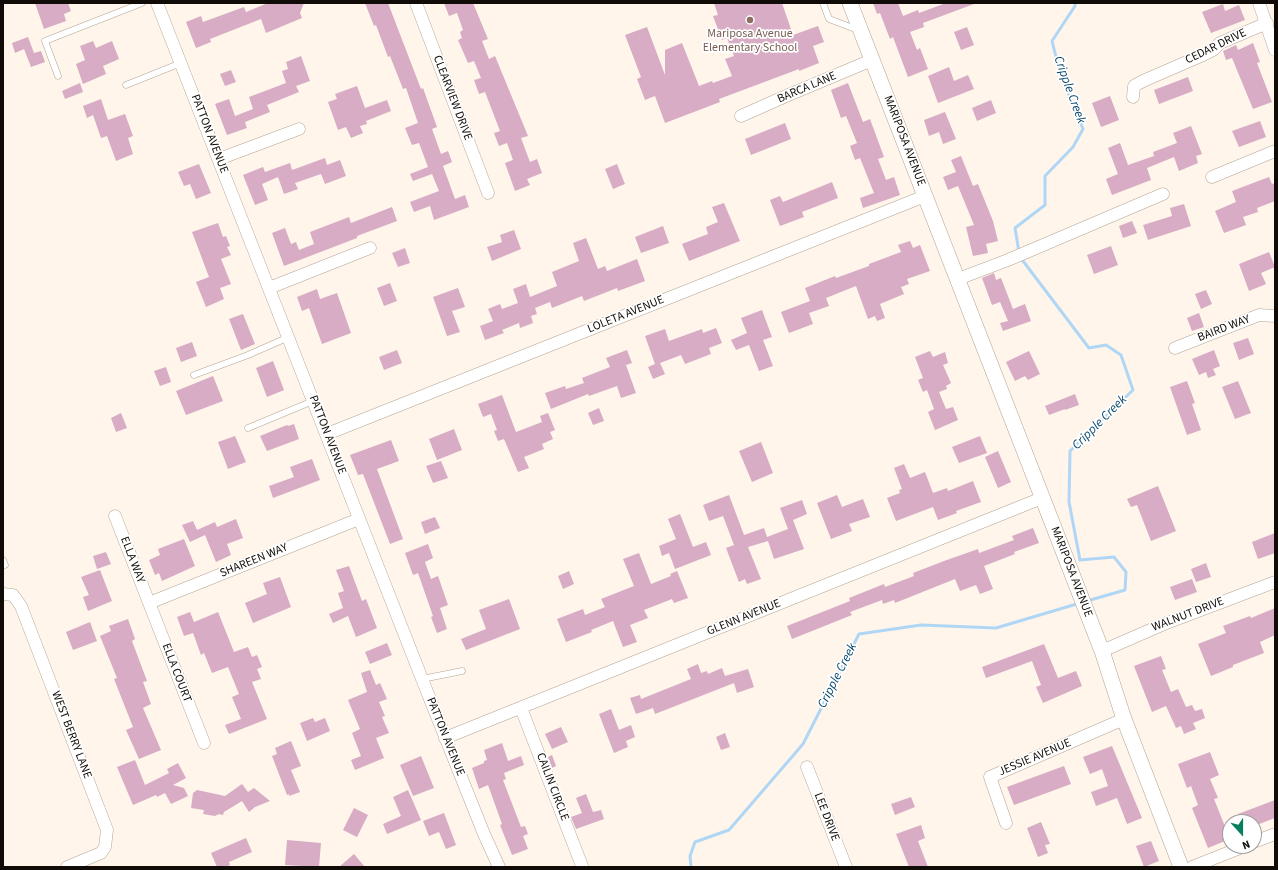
<!DOCTYPE html>
<html>
<head>
<meta charset="utf-8">
<style>
  body { margin:0 }
  #map { position:relative; width:1278px; height:870px; overflow:hidden; background:#fff5eb; font-family:"Source Sans 3",sans-serif }
  canvas { display:block }
  .frame { position:absolute; inset:0; border:4px solid #100b06; pointer-events:none }
  .north { position:absolute; left:1222px; top:814px; width:40px; height:40px; box-sizing:border-box; background:#fff; border:1px solid #9f9d9b; border-radius:50%; rotate:159deg; font-size:11px; font-weight:700; line-height:16px; text-align:center; color:#100b06 }
  .north::after { content:''; display:block; margin:auto; width:14px; height:18px; background:#06805f; clip-path:polygon(50% 0,100% 100%,50% 72%,0 100%) }
</style>
</head>
<body>
<div id="map">
<canvas width="1278" height="870"></canvas>
<div class="frame"></div>
<div class="north">N</div>
</div>
<script>
const ctx = document.querySelector('canvas').getContext('2d');
ctx.lineJoin = 'round';
function strokePath(path, color, width, dash) { ctx.strokeStyle = color; ctx.lineWidth = width; ctx.lineCap = dash ? 'butt' : 'round'; ctx.setLineDash(dash || []); ctx.stroke(path); }
function paint(path, color) { ctx.fillStyle = color; ctx.fill(path, 'evenodd'); }
function drawText(font, color, halo, rows, align = 'center') {
  ctx.font = font + ' "Source Sans 3",sans-serif'; ctx.lineWidth = 3.5; ctx.setLineDash([]); ctx.textBaseline = 'middle'; ctx.strokeStyle = halo; ctx.fillStyle = color; for (const [text, x, y, turn = 0] of rows) {
    ctx.save(); ctx.translate(x, y); ctx.rotate((+turn || 0) * Math.PI / 180); ctx.textAlign = isNaN(turn) ? turn : align; if (halo) ctx.strokeText(text, 0, 0); ctx.fillText(text, 0, 0); ctx.restore();
  }
}
const stream = new Path2D(`
  M1019 252 1015 228 1045 205V176L1073 147 1083 129 1060 73 1052 41 1075 6V3
  M1020 257 1089 348 1106 345 1121 355 1133 390 1070 451 1069 502 1080 560 1114 557 1126 572 1125 590 1087 601
  M691 867 690 856 695 842 729 830 803 744 859 634 921 625 996 628 1080 603`);
const building = new Path2D(`
  M35 3H68L71 11 64 14 66 21 44 29Z
  M268 3H304L300 13 302 18 266 33 261 19 210 39 211 42 196 48 186 22 201 16 203 22 244 7 246 12Z
  M365 3H388L421 89 423 88 437 127 432 129 441 154 448 151 452 162 443 166 455 199 465 195 469 207 434 220 430 206 414 212 410 202 439 191 432 174 413 181 410 174 428 167 419 143 412 145 405 128 418 123 406 88 403 89 390 56 388 57 376 25 374 26Z
  M444 3H473L488 39 482 41 489 59 495 56 528 136 521 138 530 162 537 159 542 173 527 179 530 185 515 191 505 163 513 160 507 143 499 146 494 133 500 131 485 92 479 94 474 80 481 78 474 61 468 63 458 40 462 38 460 32 463 30 457 13 449 16Z
  M714 3H782L793 35 818 26 824 42 813 46 819 63 799 71V69L719 99 720 102 665 123 655 96 645 100 637 79 641 77 625 35 647 27 665 75V50L682 43 699 86 712 81 713 83 732 76 725 59 734 56 727 38 722 40 713 16 718 15Z
  M873 3H898L903 16 918 10 919 13 946 3 974 4 923 23 924 27 910 32 917 50 920 48 928 69 908 77 893 37 890 39 880 13 877 14Z
  M1223 4 1225 11 1239 5 1245 20 1211 33 1202 12Z
  M967 27 974 45 961 50 954 32Z
  M28 37 34 53 41 51 45 62 31 67 24 49 15 53 12 43Z
  M93 41 96 48 112 41 119 59 103 66 106 74 83 84 76 64 85 60 80 46Z
  M1253 43 1260 62 1257 63 1272 102 1253 109 1232 58 1226 60 1223 51 1236 45 1238 50Z
  M301 56 310 81 296 86 299 92 267 105 270 112 245 122 247 128 227 135 215 104 229 99 235 116 253 109 249 97 286 83 282 71 288 69 286 62Z
  M949 67 954 81 968 75 974 89 938 103 928 76Z
  M231 70 236 82 225 86 220 74Z
  M1188 77 1193 91 1159 104 1154 90Z
  M80 83 83 92 65 99 62 91Z
  M848 83 863 122 870 119 884 157 878 159 886 180 894 177 900 195 863 208 860 198 874 193 860 158 855 160 850 146 857 143 846 116 841 118 831 90Z
  M357 86 365 108 387 100 391 111 366 121 367 124 360 126 363 133 351 138 346 127 338 130 328 102 337 99 335 94Z
  M1110 96 1119 120 1101 127 1092 103Z
  M101 99 108 120 125 114 133 136 128 138 133 154 116 161 107 136 101 138 93 115 87 118 83 106Z
  M991 100 996 113 977 121 972 108Z
  M945 112 956 139 943 144 939 132 929 136 924 120Z
  M1260 121 1266 137 1239 147 1232 131Z
  M785 123 791 139 751 155 745 139Z
  M1191 126 1202 154 1196 156 1198 163 1179 171 1174 157 1147 168 1151 180 1112 195 1106 179 1118 174 1108 148 1120 143 1128 165 1154 156 1153 152 1177 143 1173 133Z
  M961 156 973 186 978 184 993 221 998 241 986 244 988 253 973 256 966 227 974 225 958 186 948 190 943 177 956 172 951 160Z
  M325 158 327 165 340 160 346 176 325 184 321 174 295 183 298 189 284 194 278 177 262 184 268 200 255 205 243 175 263 167 265 172 290 163 292 170Z
  M199 164 211 193 196 199 190 184 184 186 178 172Z
  M617 164 625 184 613 189 605 169Z
  M1269 177 1272 184 1275 183V201L1257 208 1258 212 1243 217 1246 225 1224 233 1215 211 1236 202 1232 191Z
  M832 182 838 198 802 212 804 217 780 226 770 200 780 196 783 202Z
  M724 203 740 241 689 261 682 244 708 234 706 227 718 222 712 207Z
  M1184 204 1191 226 1148 240 1143 225 1172 216 1170 208Z
  M392 207 397 221 357 236V238L284 266 272 233 285 228 291 244 296 242 299 250 314 244 310 232 349 217 351 223Z
  M1132 221 1137 233 1123 238 1119 226Z
  M218 223 223 237 226 236 230 246 227 247 231 255 221 259 231 284 220 288 224 299 206 307 196 282 209 277 192 232Z
  M663 226 669 243 641 253 635 237Z
  M514 230 521 249 492 261 487 247 502 242 500 235Z
  M586 238 598 269 605 266 607 271 637 259 645 281 618 291 617 288 584 301 582 296 552 308 550 302 535 308 537 314 531 316 533 323 520 328 519 323 502 330 504 333 485 340 480 326 493 321 488 309 500 304 502 309 518 303 513 289 526 284 530 297 557 286 552 272 579 261 573 243Z
  M910 241 913 248 920 245 930 271 907 279 909 284 901 287 904 294 880 304 885 318 877 321 875 316 868 319 856 286 826 298 829 306 809 313 813 324 789 333 781 312 810 301 805 288 835 276 836 278 869 266V264L901 252 898 245Z
  M1111 246 1118 265 1094 274 1087 255Z
  M405 248 410 263 398 267 392 253Z
  M1269 252 1275 267 1261 273 1266 284 1249 291 1239 264Z
  M994 273 996 280 1001 278 1013 309 1025 304 1031 321 1003 331 1000 323 1008 321 1000 302 992 305 982 278Z
  M390 283 397 301 384 306 377 288Z
  M458 288 465 307 452 311 460 332 447 336 433 297Z
  M317 289 320 299 337 293 351 333 322 344 309 308 302 311 297 297Z
  M1206 290 1212 304 1201 309 1195 294Z
  M762 310 772 337 763 340 773 366 759 371 749 345 736 350 731 340 747 333 741 318Z
  M1199 313 1204 327 1192 331 1187 318Z
  M243 314 255 344 241 350 229 319Z
  M716 328 722 343 709 348 711 354 685 364 681 355 660 363 665 374 653 379 648 367 655 364 645 336 665 329 669 341 702 329 703 333Z
  M1248 338 1254 354 1239 360 1233 343Z
  M192 342 197 356 181 362 176 348Z
  M397 350 402 363 384 370 379 357Z
  M627 350 632 363 626 365 636 393 621 398 617 386 589 396 588 394 551 409 545 393 565 386 566 389 584 383 582 378 610 367 606 358Z
  M1214 350 1220 366 1213 369 1216 375 1208 378 1206 372 1199 375 1192 359Z
  M930 351 933 357 945 352 948 363 943 365 951 383 946 386 947 389 939 392 946 409 953 407 958 420 935 430 928 412 934 409 927 390 923 392 918 380 923 378 915 357Z
  M1029 351 1040 374 1028 380 1025 376 1015 381 1006 362Z
  M273 361 284 390 267 397 256 368Z
  M166 367 171 382 160 386 154 371Z
  M213 376 223 401 186 415 176 391Z
  M1187 381 1195 403 1192 404 1201 430 1187 435 1170 387Z
  M1238 381 1251 413 1235 419 1222 387Z
  M1075 394 1079 405 1065 410V409L1049 415 1045 406Z
  M502 395 516 432 542 422 540 416 548 413 555 430 550 432 553 439 542 444 544 449 524 457 529 468 518 472 504 439 498 441 494 431 497 430 491 414 483 417 478 404Z
  M599 408 604 421 593 425 588 413Z
  M121 413 127 428 116 432 111 418Z
  M294 424 299 439 267 451 260 436 287 425 288 426Z
  M454 429 462 450 437 460 429 439Z
  M235 436 246 462 228 469 218 442Z
  M980 436 987 453 959 463 952 447Z
  M391 440 399 461 377 469 403 539 390 544 363 474 358 475 350 455Z
  M761 442 773 473 752 482 739 451Z
  M998 451 1011 482 998 488 985 457Z
  M312 459 320 480 273 498 269 486 294 477 290 467Z
  M441 461 448 478 433 483 426 466Z
  M904 464 910 478 925 472 933 493 947 488 948 491 973 481 981 502 956 511 957 513 938 520 933 507 896 521 887 498 900 493 899 490 902 489 894 468Z
  M1158 486 1176 531 1151 541 1137 505 1131 507 1127 499Z
  M729 495 744 535 764 528 767 537 788 529 780 508 802 500 807 514 793 520 804 549 774 559 768 541 748 547 761 579 747 584 745 579 739 582 726 548 734 545 723 516 709 521 703 505Z
  M837 495 842 507 863 499 870 517 849 524 852 531 831 539 817 503Z
  M680 514 693 547 706 542 711 555 675 569 669 553 662 556 659 546 676 539 668 519Z
  M435 517 440 528 425 534 421 522Z
  M236 519 243 538 227 544 231 555 216 562 205 535 190 542 182 525 193 521 197 530 215 522 217 527Z
  M1033 528 1039 543 1014 552 1015 554 984 566 993 589 980 594 976 585 960 591 955 579 895 603 894 600 883 604 882 600 850 612 852 615 792 639 787 626 850 601 849 598 884 584 885 587 914 576 913 573 944 561 978 549 979 553 1014 540 1012 536Z
  M1275 533V553L1258 559 1252 542Z
  M184 539 195 566 162 581 159 573 155 575 149 560 160 555 158 549Z
  M428 544 433 558 425 562 431 579 438 576 448 605 440 608 447 629 437 633 431 617 433 616 418 573 413 575 405 553Z
  M106 552 111 564 97 569 93 556Z
  M639 553 651 584 671 576 670 574 677 571 688 598 674 603 672 599 644 610 648 618 630 625 637 642 623 647 613 621 591 630 592 632 566 642 557 619 583 609 585 615 605 607 601 599 634 586 623 559Z
  M1206 563 1211 577 1196 582 1191 569Z
  M349 566 362 601 366 599 377 628 356 637 348 616 333 623 329 614 343 608 338 593 344 591 336 570Z
  M100 570 112 601 88 611 83 597 89 595 81 577Z
  M569 571 574 584 563 589 558 576Z
  M280 577 291 607 253 623 245 603 267 594 263 583Z
  M1192 579 1197 592 1175 600 1170 587Z
  M509 599 520 629 466 650 461 639 486 629 479 610Z
  M1275 608V635L1260 642 1264 653 1233 665V667L1211 676 1198 644 1226 633 1223 626 1250 616 1251 618Z
  M190 612 194 622 218 612 234 652 248 647 252 657 257 655 262 667 257 669 261 679 252 682 267 719 229 734 225 725 241 719 232 697 239 694 228 667 212 673 204 653 201 655 193 633 184 636 177 617Z
  M128 619 135 639 132 641 147 681 143 682 151 704 143 708 161 750 139 759 126 730 133 727 114 679 117 678 100 636 111 631 109 626Z
  M90 622 97 641 73 650 66 632Z
  M387 643 392 655 370 664 365 652Z
  M1044 644 1058 678 1076 671 1082 686 1043 703 1036 687 1041 685 1032 661 986 678 982 667Z
  M1161 656 1166 669 1162 670 1171 692 1178 689 1186 707 1192 705 1195 711 1202 709 1205 718 1193 723 1196 729 1184 734 1181 726 1176 728 1166 706 1152 712 1134 666Z
  M698 664 701 673 707 671 708 674 722 668 725 676 748 669 754 687 737 693 734 683 655 714 653 708 636 714 630 698 640 695 641 699 691 679 687 669Z
  M370 670 376 685 380 683 387 699 379 702 385 716 382 717 389 733 376 738 384 758 355 770 351 760 361 756 352 733 360 729 348 700 367 692 361 673Z
  M611 709 619 730 631 725 635 737 626 741 628 747 614 753 599 714Z
  M313 718 315 722 325 718 330 731 307 741 300 723Z
  M561 727 568 742 552 749 545 734Z
  M725 733 730 747 721 750 716 737Z
  M291 741 301 766 291 770 300 792 289 796V794L287 795 272 756 277 754 275 748Z
  M502 743 508 761 521 756 524 765 504 773 506 779 503 780 521 827 525 826 528 834 523 836 528 849 512 855 500 825 502 824 488 785 479 789 472 768 484 763V761L487 760 484 750Z
  M1112 746 1142 818 1127 824 1117 798 1096 806 1091 792 1108 786 1102 769 1090 774 1083 757Z
  M1210 752 1219 775 1210 779 1218 798 1214 799 1230 839 1208 848 1192 808 1198 805 1191 786 1187 788 1178 764Z
  M552 755 556 766 552 768 548 757Z
  M421 756 434 788 413 796 400 765Z
  M135 760 145 785 169 773 167 769 178 763 186 778 173 785 184 788 188 796 171 804 165 793 157 797 156 795 133 805 117 767Z
  M1064 766 1071 784 1014 805 1007 787Z
  M242 784 248 792 254 788 270 801 255 807 249 812 242 801 224 812 223 815 219 814 215 816 203 814 204 810 191 808 193 793 197 790 225 796Z
  M408 790 421 820 387 834 383 824 401 816 393 797Z
  M586 794 593 812 601 810 604 819 576 829 571 817 582 813 576 798Z
  M911 797 915 807 895 815 891 804Z
  M1275 800V818L1254 826V822H1241L1238 814Z
  M354 808 368 815 357 837 343 830Z
  M444 813 456 845 446 849 439 832 429 836 423 821Z
  M1041 822 1050 844 1045 845 1048 853 1038 857 1027 828Z
  M921 825 925 838 918 841 928 867H909L896 834Z
  M246 838 252 852 229 862 230 865 225 867H217L211 853Z
  M287 840 321 843 319 867 285 865Z
  M1151 841 1159 861 1144 867 1136 846Z
  M354 854 365 867H339Z`);
const service = new Path2D(`
  M823 3 829 19 858 30
  M58 76 45 41 142 3
  M126 85 181 63
  M194 375 248 355 289 337
  M248 428 313 401
  M3 560 5 565
  M422 679 462 671`);
const minor = new Path2D(`
  M157 3 422 679 484 834 499 867
  M416 3 488 193
  M1259 3 1275 50
  M1133 97 1134 86 1143 81 1203 55 1213 50 1220 43 1267 23
  M741 116 786 96 872 60
  M219 159 299 129
  M1212 177 1275 151
  M958 279 1008 260 1163 194
  M269 288 370 248
  M1175 348 1259 315 1275 316
  M327 434 925 196
  M115 516 204 743
  M3 594 13 595 21 606 107 830 105 847 101 853 67 867
  M149 603 359 519
  M1102 651 1164 624 1275 582
  M521 708 582 866
  M445 738 1042 498
  M807 767 846 867
  M1006 823 990 777 1124 719
  M1254 842 1275 834
  M1192 867 1245 846`);
const tertiary = new Path2D(`
  M850 3 1102 651 1124 719 1181 867`);
const markers = [
  [750,20,4,"#8d6e63"]
];
const educationNames = [
  ["Mariposa Avenue",750,34],
  ["Elementary School",750,48]
];
const streetNames = [
  ["CEDAR DRIVE",1216,47,-26],
  ["BARCA LANE",807,88,-23],
  ["CLEARVIEW DRIVE",452,98,69],
  ["PATTON AVENUE",209,134,69],
  ["MARIPOSA AVENUE",904,141,69],
  ["LOLETA AVENUE",626,315,-22],
  ["BAIRD WAY",1224,329,-21],
  ["PATTON AVENUE",327,435,69],
  ["ELLA WAY",132,560,69],
  ["SHAREEN WAY",254,561,-22],
  ["MARIPOSA AVENUE",1071,572,69],
  ["WALNUT DRIVE",1188,615,-21],
  ["GLENN AVENUE",744,618,-22],
  ["ELLA COURT",176,673,69],
  ["WEST BERRY LANE",71,735,69],
  ["PATTON AVENUE",445,737,68],
  ["JESSIE AVENUE",1035,758,-23],
  ["CAILIN CIRCLE",552,787,69],
  ["LEE DRIVE",826,817,69]
];
const waterNames = [
  ["Cripple Creek",1069,90,70],
  ["Cripple Creek",1100,423,-45],
  ["Cripple Creek",838,676,-63]
];
strokePath(stream, '#b0d6f5', 3);
paint(building, '#d7acc4');
strokePath(service, '#b2a494', 7);
strokePath(minor, '#b2a494', 13);
strokePath(tertiary, '#b2a494', 16);
strokePath(service, '#fff', 6);
strokePath(minor, '#fff', 12);
strokePath(tertiary, '#fff', 15);
for (const [x, y, r, color] of markers) { const dot = new Path2D(); dot.arc(x, y, r, 0, 2 * Math.PI); ctx.fillStyle = color; ctx.fill(dot); strokePath(dot, '#fff', 1.5); }
drawText('12px', '#785e54', '#fff', educationNames);
drawText('12px', '#100b06', '#fff', streetNames);
drawText('italic 13px', '#06466d', '#fff', waterNames);
</script>
</body>
</html>
